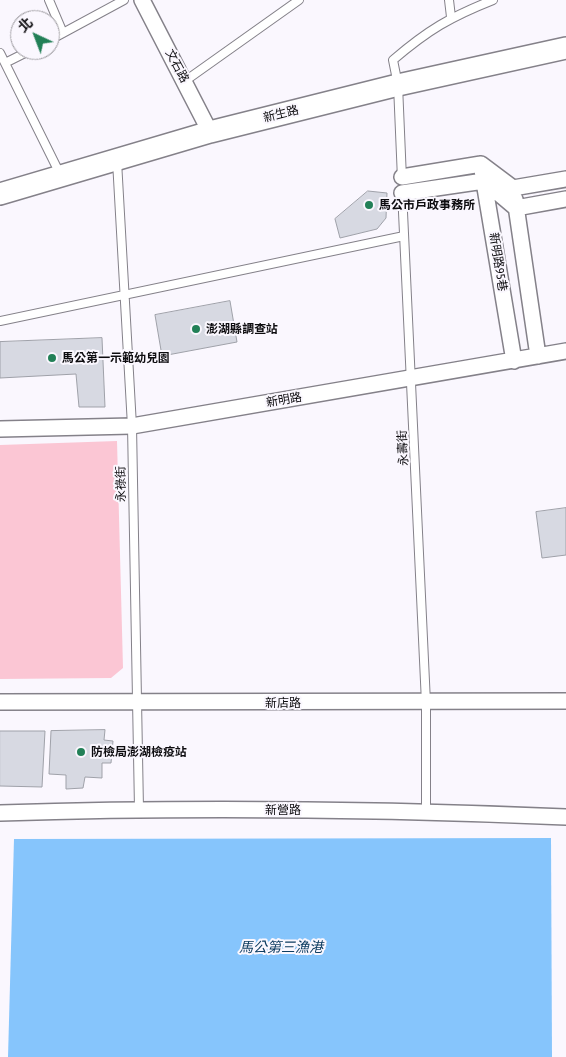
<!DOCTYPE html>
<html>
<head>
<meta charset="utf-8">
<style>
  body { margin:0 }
  #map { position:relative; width:566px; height:1057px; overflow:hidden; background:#faf7fe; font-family:"Asap Condensed","Noto Sans TC",sans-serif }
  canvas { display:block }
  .north { position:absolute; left:10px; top:10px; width:50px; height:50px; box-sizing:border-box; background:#faf7fe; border:1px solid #9b999e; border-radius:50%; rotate:317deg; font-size:14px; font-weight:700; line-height:20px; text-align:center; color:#0d0c0f }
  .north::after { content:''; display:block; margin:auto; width:18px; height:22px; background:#228057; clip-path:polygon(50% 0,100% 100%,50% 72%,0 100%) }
</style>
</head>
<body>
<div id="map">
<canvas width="566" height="1057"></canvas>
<div class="north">北</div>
</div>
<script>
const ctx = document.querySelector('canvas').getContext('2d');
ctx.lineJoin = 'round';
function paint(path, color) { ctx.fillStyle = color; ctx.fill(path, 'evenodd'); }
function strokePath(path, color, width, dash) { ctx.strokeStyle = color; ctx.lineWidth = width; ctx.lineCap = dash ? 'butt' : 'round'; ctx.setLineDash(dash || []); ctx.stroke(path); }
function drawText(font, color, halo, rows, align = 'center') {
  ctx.font = font + ' "Asap Condensed","Noto Sans TC",sans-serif'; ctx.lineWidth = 4; ctx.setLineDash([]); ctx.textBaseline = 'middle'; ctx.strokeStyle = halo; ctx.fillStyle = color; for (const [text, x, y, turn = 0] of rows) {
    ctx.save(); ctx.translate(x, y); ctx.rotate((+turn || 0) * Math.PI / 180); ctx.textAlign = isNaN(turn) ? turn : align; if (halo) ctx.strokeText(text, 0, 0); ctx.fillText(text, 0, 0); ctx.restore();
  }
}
const green = new Path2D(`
  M117 441 123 668 111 678 0 679V445Z`);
const water = new Path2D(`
  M551 838 552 1057H8L14 839Z`);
const building = new Path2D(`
  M368 191 387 193 386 218 377 229 340 238 335 219Z
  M230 301 237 342 162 356 155 315Z
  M102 338 105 407H79L76 374 0 378V342Z
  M566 508V555L542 558 536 512Z
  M105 730 104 740 113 741 111 763H102V778L85 777 83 788 66 789V775L49 774 51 731Z
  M0 731H45L42 787 0 786Z`);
const service = new Path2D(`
  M49 0 63 33
  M449 0 451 17
  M50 40 124 0
  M0 53 60 174
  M5 63 31 50
  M185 81 299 0
  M117 161 132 426 139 809
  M402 179 398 85 393 60C428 30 450 17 493 0
  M402 191 426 703V811
  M0 321 404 236`);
const minor = new Path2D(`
  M142 0 210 132
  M481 164 514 361
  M402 177 481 164 513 188 566 179
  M402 193 484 181 516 208 566 199
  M515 199 538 356
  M0 429 132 426 566 351
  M0 702 566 701
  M0 813C189 807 377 809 566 817`);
const secondary = new Path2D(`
  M0 194 210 132 398 85 566 48`);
const markers = [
  [369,205,5,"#228057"],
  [196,329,5,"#228057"],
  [52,358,5,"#228057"],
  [81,752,5,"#228057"]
];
const streetNames = [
  ["文石路",177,66,62],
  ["新生路",281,114,-14],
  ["新明路95巷",498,262,81],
  ["新明路",284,400,-10],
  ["永壽街",403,448,-93],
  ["永祿街",121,484,-91],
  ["新店路",283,703],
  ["新營路",283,810]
];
const poiNames = [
  ["馬公市戶政事務所",379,205],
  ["澎湖縣調查站",206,329],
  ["馬公第一示範幼兒園",62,358],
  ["防檢局澎湖檢疫站",91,752]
];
const waterNames = [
  ["馬公第三漁港",281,948]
];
paint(green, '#fbc6d4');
paint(water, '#86c5fc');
paint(building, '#d7d9e2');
strokePath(building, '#9fa1a9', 1);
strokePath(service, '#848189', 10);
strokePath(minor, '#848189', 18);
strokePath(secondary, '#848189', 24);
strokePath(service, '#fff', 8);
strokePath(minor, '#fff', 15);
strokePath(secondary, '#fff', 21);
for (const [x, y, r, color] of markers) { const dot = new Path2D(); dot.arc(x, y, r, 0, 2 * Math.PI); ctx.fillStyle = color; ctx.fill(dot); strokePath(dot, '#faf7fe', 2); }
drawText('12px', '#0d0c0f', '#faf7fe', streetNames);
drawText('bold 12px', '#0d0c0f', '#faf7fe', poiNames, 'left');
drawText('italic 14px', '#0d3c60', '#faf7fe', waterNames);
</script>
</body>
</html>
